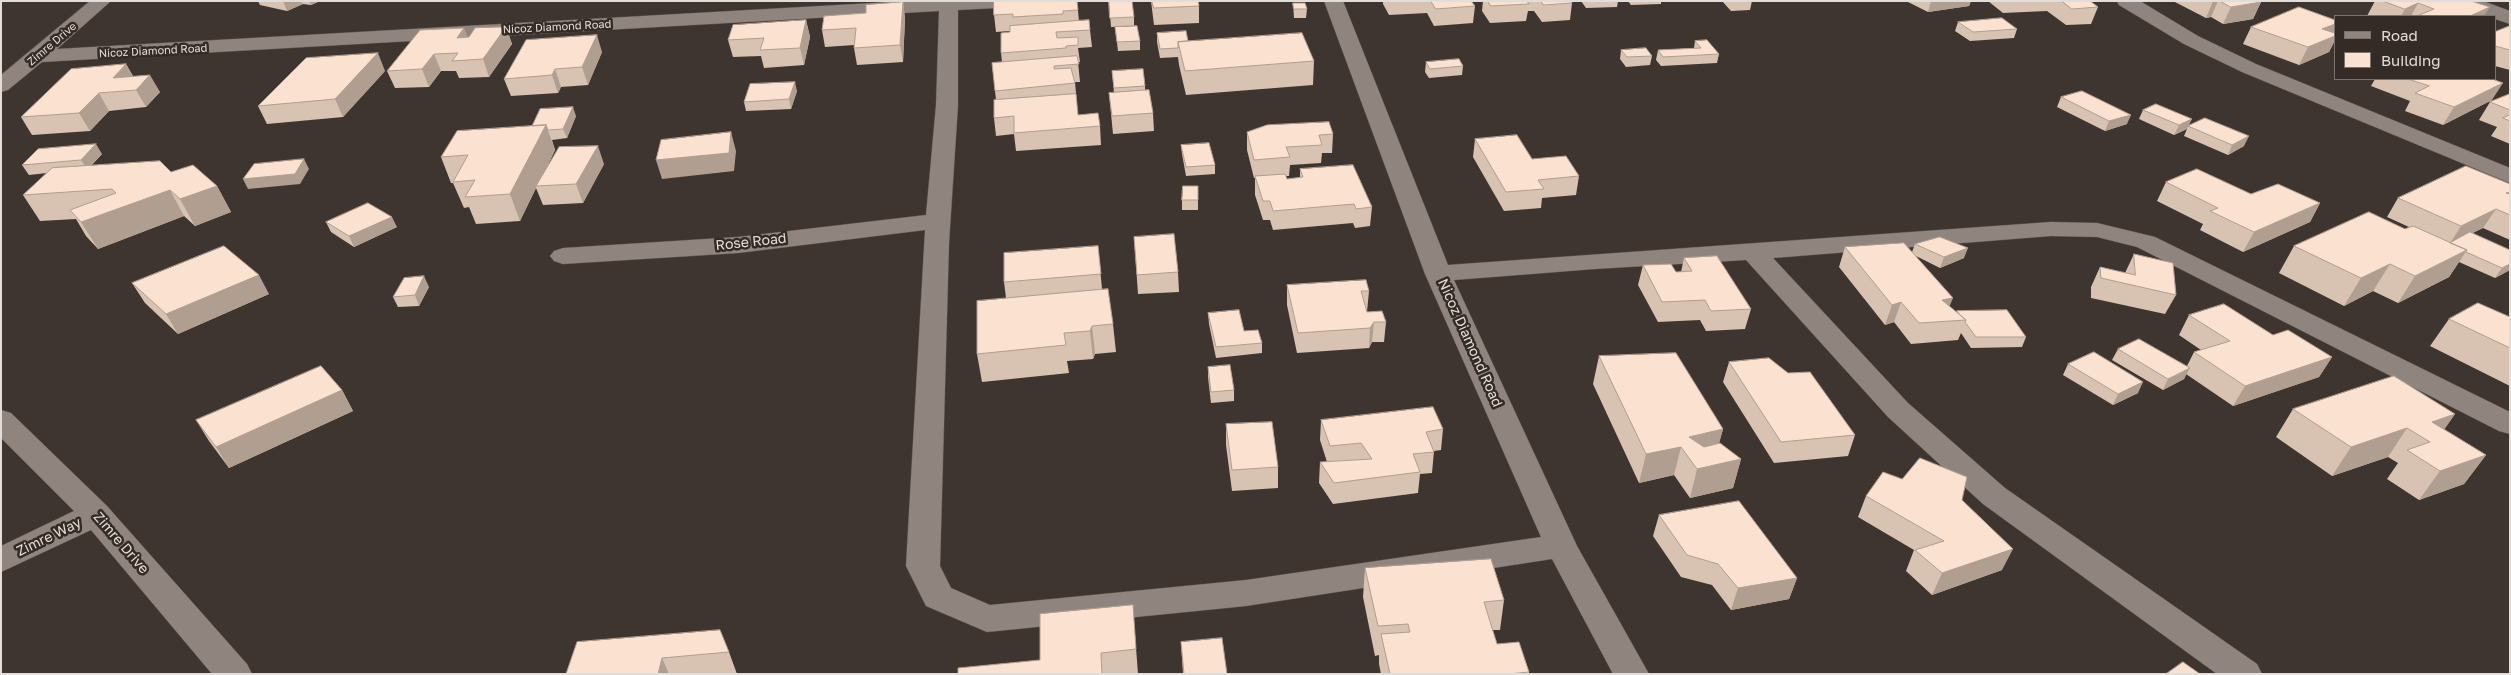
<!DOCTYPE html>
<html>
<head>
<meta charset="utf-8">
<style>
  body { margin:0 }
  #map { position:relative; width:2511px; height:675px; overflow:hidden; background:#3f3530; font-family:"Golos Text",sans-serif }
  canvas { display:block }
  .frame { position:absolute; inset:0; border:2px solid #e3ddd9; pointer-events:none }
  .legend { position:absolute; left:2334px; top:15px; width:162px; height:65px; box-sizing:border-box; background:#352b26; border:1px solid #7b726e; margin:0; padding:6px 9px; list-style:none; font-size:15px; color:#e3ddd9 }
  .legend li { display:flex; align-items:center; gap:10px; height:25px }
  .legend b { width:25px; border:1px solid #7b726e }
</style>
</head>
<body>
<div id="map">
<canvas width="2511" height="675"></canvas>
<div class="frame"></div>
<ul class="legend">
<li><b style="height:6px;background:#90857e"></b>Road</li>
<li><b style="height:14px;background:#fbe1cf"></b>Building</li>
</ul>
</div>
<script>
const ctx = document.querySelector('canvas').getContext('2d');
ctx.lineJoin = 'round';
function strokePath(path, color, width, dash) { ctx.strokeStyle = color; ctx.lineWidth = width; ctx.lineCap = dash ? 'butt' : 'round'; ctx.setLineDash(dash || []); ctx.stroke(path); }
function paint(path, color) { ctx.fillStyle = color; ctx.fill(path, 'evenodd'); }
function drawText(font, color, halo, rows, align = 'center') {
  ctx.font = font + ' "Golos Text",sans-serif'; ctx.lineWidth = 5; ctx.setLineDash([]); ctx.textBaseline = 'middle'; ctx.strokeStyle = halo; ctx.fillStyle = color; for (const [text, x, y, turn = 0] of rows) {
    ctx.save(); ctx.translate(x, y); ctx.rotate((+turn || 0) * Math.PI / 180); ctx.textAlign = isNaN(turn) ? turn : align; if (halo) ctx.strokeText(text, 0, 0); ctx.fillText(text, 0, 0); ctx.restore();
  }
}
const minor = new Path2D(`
  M90 1H111L57 49 909 1H1024L1022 5 1015 7 958 10V105L949 243 940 566 951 588 990 605 1246 580 1541 537 1425 274 1324 1H1343L1448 265 2051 222 2097 223 2155 237 2510 412V434L2499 431 2137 247 2097 237 2051 236 1773 258 1908 403 2005 488 2257 664 2262 674H2217L1983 504 1888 417 1746 260 1595 269 1454 280 1577 546 1649 674H1613L1552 559 1246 606 987 632 926 606 906 566 925 230 738 253 563 264 554 261 550 256 554 251 563 248 738 237 926 215 936 105 939 11 42 62 8 90 1 92V75Z
  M2117 1H2140L2198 36 2256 64 2510 168V183L2242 72 2184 44 2119 5Z
  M2456 1H2483L2510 11V24L2495 19V16H2488L2458 5Z
  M1 410 11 413 107 506 247 664 252 674H212L91 530 1 572V546L74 511 1 438Z`);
const wall = new Path2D(`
  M258 1H320L311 5 303 4 287 11 260 5Z
  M1077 1 1079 21 1090 30 1092 47 1078 48 1080 62H1078L1080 82H1075L1078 115 1100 126 1101 145 1016 151 1014 134 996 136 994 118 996 100 992 63 1002 62 1001 53 1010 31 996 32 994 15Z
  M1109 1 1134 17V26L1111 27Z
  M1151 1H1198L1199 6V23L1154 25Z
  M1383 1H1471L1475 6 1473 23 1434 26 1427 13 1389 15 1383 4Z
  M1483 1H1571L1572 3 1570 20 1542 22 1534 11H1528L1526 21 1490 23 1482 11Z
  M1581 1H1618L1617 7 1586 8Z
  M1628 1H1661V4L1631 5Z
  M1722 1H1752L1750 10 1731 11Z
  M1906 1H1971L1969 6 1928 12Z
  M1988 1H2090L2098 7 2091 24 2066 25 2047 11 2003 13Z
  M2173 1H2258L2261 2 2253 19 2223 24 2211 17 2206 18Z
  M2375 1H2471L2484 16H2367Z
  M903 2 905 19 903 62 857 65 854 48V45L825 47 822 30 866 13Z
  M1293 3 1307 9 1306 18H1294Z
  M806 20 810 37 804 65 764 68 761 56 733 57 728 40Z
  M2335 20V31L2334 33H2335V40L2329 52 2299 65 2243 44 2251 27Z
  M1958 22 2017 29 2014 38 1970 41 1955 31Z
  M2510 26V70L2495 66V32Z
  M506 27 512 44 489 77 459 78 456 71H441L429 87 395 88 387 71 468 37Z
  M1115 27 1140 41V50L1118 51Z
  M1157 33 1188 41 1314 61 1313 85 1186 95 1179 65 1178 57 1160 58 1157 42Z
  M1695 41 1719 54 1717 63 1661 66 1656 60 1658 50 1694 48Z
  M1621 50 1652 56 1650 65 1626 67 1620 59Z
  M602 52 588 85 561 87 558 93 511 96 504 79Z
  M1426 62 1463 66 1462 75 1429 78 1425 72Z
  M126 64 133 76 160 92 146 107 109 111 90 131 32 135 21 117Z
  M385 71 343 117 267 124 258 106Z
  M1112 71 1145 86V91L1153 113 1154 131 1113 134 1109 93H1114Z
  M2375 79H2492V100L2443 125 2405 111 2410 101 2371 86Z
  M797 91 791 109 746 111 744 102Z
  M2510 94V144L2491 136 2497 127 2479 120 2490 102Z
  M2061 97 2127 124 2105 131 2057 107Z
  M2143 110 2188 126 2244 146 2228 155 2184 136 2187 129 2174 135 2139 119Z
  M576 116 567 138 552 140 555 150 548 165 604 164 583 203 543 205 536 188 520 221 476 224 469 207 464 208 453 183H451L441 157 532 126Z
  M1247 132 1333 134 1332 153H1322L1321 163 1290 165 1289 176H1286L1287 179 1300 178V169L1372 207 1370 226 1355 228 1353 223 1273 230 1270 220H1263L1255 195V178H1254L1247 150Z
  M1475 139 1579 176 1576 195 1542 198 1541 208 1504 211 1473 157Z
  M1181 145 1215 165V174L1186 176 1182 154Z
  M102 154 91 166 171 172 217 186 231 212 195 226 184 216 98 249 86 236 76 219 40 221 23 195 47 173 29 175 22 165Z
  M2166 182 2251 194 2320 203 2310 222 2243 252 2200 230 2203 224 2157 201Z
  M2510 184V240L2483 228 2472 233 2510 270 2495 278 2459 262 2449 277 2398 303 2373 291 2344 306 2279 273 2294 246 2405 229 2409 227 2387 217 2398 198Z
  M1198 186V210H1182V200Z
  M326 222 397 227 354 247 331 232Z
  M1134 237 1178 272 1179 292 1138 294Z
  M1915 244 1964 258 1940 268 1916 256 1949 306 1956 312 1957 311 2026 337 2022 347 1971 348 1961 333 1958 340 1911 344 1894 322 1885 325 1839 267 1845 247 1912 252Z
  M1098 246 1102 289 1113 324 1116 352 1095 354 1093 359 1067 361 1069 373 982 382 977 354 1006 298 1004 282Z
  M2134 254 2176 295 2165 314 2091 298V287L2100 267 2125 273Z
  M1684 258 1751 309 1745 329 1706 331 1700 320 1658 322 1638 285 1643 265 1676 272H1681Z
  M132 283 269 294 178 334 145 303Z
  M1287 285 1369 291 1367 312 1386 322 1384 342H1372L1369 348 1297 353 1287 305Z
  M429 287 419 306 398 307 393 297Z
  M1208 313 1262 343V353L1216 358 1209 324Z
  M2189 315 2332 357 2319 377 2233 406 2186 374 2184 379 2163 390 2112 360 2118 349 2187 366 2194 352 2201 350 2179 335Z
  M2510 317V386L2430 346 2449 319Z
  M1599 356 1723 429 1719 443 1741 459 1733 488 1690 498 1674 475 1639 483 1593 384Z
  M1729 362 1855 435 1848 456 1774 463 1723 382Z
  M2068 364 2138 393 2113 405 2063 375Z
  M1208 367 1234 390V401L1211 403 1208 377Z
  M342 390 353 411 229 468 209 441 196 420Z
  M2293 409 2455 414 2444 429 2486 455 2464 484 2419 500 2387 479 2398 463 2388 457 2332 476 2276 437Z
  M1321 420 1443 429 1441 450 1434 451 1432 473 1420 474 1418 493 1333 504 1319 483 1320 462H1327L1320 440Z
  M1226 424 1278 467V488L1232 491 1226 445Z
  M1866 496 1962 500 2002 570 1932 595 1906 571 1914 550 1858 517Z
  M1659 515 1797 578 1789 599 1731 610 1712 585 1681 577 1653 536Z
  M1365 568 1504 600 1500 630H1492L1497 644 1529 672V674H1381L1379 664V655L1375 656 1363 597Z
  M1135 634 1138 674H958L1040 660Z
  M577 642 729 652 737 674H566Z
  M1181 642 1227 674H1183Z`);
const shadedWall = new Path2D(`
  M283 1H301L303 4 287 11Z
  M309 1H320L311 5Z
  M1931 1H1971L1969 6 1928 12Z
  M2213 1H2218L2211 17 2206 18Z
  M903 2 905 19 903 62 900 45Z
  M2261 2 2253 19 2223 24 2231 7Z
  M2418 3 2411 16H2401L2405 9Z
  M2490 7 2484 16H2470Z
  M806 20 810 37 804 65 800 48Z
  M2335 24V31L2331 37 2335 36V40L2329 52 2299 65 2308 47 2322 29Z
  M506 27 512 44 489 77 483 59Z
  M464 28 471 45 457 38Z
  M597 35 602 52 588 85 582 67Z
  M378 53 385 71 343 117 335 99Z
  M434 54 441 71 429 87 422 69Z
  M126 64 136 82 113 78Z
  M555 69 561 87 558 93 552 75Z
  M150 75 160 92 146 107 136 90Z
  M795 82 797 91 791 109 789 99Z
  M2503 83 2492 100 2443 125 2454 107Z
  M99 93 109 111 90 131 79 113Z
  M573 107 576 116 567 138 563 129Z
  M2131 115 2127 124 2105 131 2109 121Z
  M2192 119 2187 129 2174 135 2179 125Z
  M546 125 555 150 538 186H536V188L520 221 510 194Z
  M731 132 736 151 734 171 662 179 656 160Z
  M2249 136 2244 146 2228 155 2232 145Z
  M96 144 102 154 87 169 81 160Z
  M598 146 604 164 583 203 576 184Z
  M304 159 309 169 300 184 248 189 243 179Z
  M217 186 231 212 195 226 180 199Z
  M170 190 184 216 98 249 81 222Z
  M2320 203 2310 222 2243 252 2254 232Z
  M2496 209 2483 228 2449 245 2461 226Z
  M392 217 397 227 354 247 349 236Z
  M1968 248 1964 258 1940 268 1944 257Z
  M2467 250 2449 277 2398 303 2415 276Z
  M2390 264 2373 291 2344 306 2361 278Z
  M2510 264V270L2495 278 2502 268Z
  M259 275 269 294 178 334 166 314Z
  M424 276 429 287 419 306 415 295Z
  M1953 298 1945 317 1942 300Z
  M1901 302 1894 322 1885 325 1892 305Z
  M1374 322 1372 342 1369 348 1370 328Z
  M1092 326 1095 354 1093 359 1090 331Z
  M2332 357 2319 377 2233 406 2245 386Z
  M2190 368 2184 379 2163 390 2168 379Z
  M2143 382 2138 393 2113 405 2118 394Z
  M342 390 353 411 229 468 216 447Z
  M2455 414 2435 443 2430 442 2432 422Z
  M2407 428 2388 457 2332 476 2351 447Z
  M1723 429 1715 458 1689 437Z
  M1681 447 1674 475 1639 483 1646 454Z
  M2486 455 2464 484 2419 500 2440 471Z
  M1741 459 1733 488 1690 498 1697 469Z
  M2013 549 2002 570 1932 595 1942 573Z
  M1797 578 1789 599 1731 610 1738 588Z
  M662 658 669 674H658Z`);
const building = new Path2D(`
  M994 1H1077L1078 10 1063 11V14L1013 17V14L994 15Z
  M1109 1H1132L1134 17 1110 18Z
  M1152 1H1198L1199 6 1154 8Z
  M1431 1H1471L1475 6 1436 9Z
  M1488 1H1527L1529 4 1491 6Z
  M1541 1H1571L1572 3 1544 5Z
  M2062 1H2090L2098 7 2072 9Z
  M2220 1H2258L2261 2 2231 7Z
  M2383 1H2471L2490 7 2470 16H2417L2434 9 2418 3 2405 9Z
  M903 2 900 45 854 48 856 28 822 30 824 16 866 13V5Z
  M1293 3H1305L1307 9H1294Z
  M2299 7 2335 20V24L2322 29 2335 33V36L2308 47 2251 27Z
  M2002 18 2017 29 1973 32 1958 22Z
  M806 20 800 48 760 50 764 38 728 40 733 25Z
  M1089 20 1090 30 1056 32 1057 38 1078 37V45L1066 46V48L1001 53V33L1010 32V26Z
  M1137 26 1140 41 1117 42 1115 27Z
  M2510 26V50L2495 46V32Z
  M506 27 483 59 452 61 458 53 434 54 422 69 387 71 420 30 464 28 457 38 469 37 475 28Z
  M1186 31 1188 41 1178 42V48L1160 49 1157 33Z
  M1302 33 1314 61 1185 71 1178 42Z
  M597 35 582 67 555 69 552 75 504 79 526 40Z
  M1707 40 1719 54 1663 57 1658 50 1701 48 1695 41Z
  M1646 48 1652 56 1627 57 1621 50Z
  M378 53 335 99 258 106 306 58Z
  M1077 56 1079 64 1054 66V69L1071 68 1075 83 995 91 992 63Z
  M1459 59 1463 66 1430 69 1426 62Z
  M126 64 113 78 150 75 136 90 99 93 79 113 21 117 71 69Z
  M1143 69 1145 86 1114 88 1112 71Z
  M2408 79H2492L2503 83 2454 107 2415 93 2429 86Z
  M795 82 789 99 744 102 750 84Z
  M1149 90 1153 113 1112 116 1109 93Z
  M2082 91 2131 115 2109 121 2061 97Z
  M1076 94 1078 115 1098 113 1100 126 1014 133V116L994 118V100Z
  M2510 94V110L2490 102Z
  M2156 104 2192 119 2179 125 2143 110Z
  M573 107 563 129 548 130 546 125 532 126 540 109Z
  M2510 115V121L2503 118Z
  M2205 118 2249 136 2232 145 2188 126Z
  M1329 122 1333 134 1319 135 1322 145 1286 147 1290 157 1254 160 1247 132 1267 125Z
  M546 125 510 194 465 197 475 180 453 182 468 155 441 157 457 131Z
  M731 132 729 153 656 160 661 140Z
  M1517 135 1532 159 1566 156 1579 176 1538 180 1544 189 1506 192 1475 139Z
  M1209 143 1215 165 1186 167 1181 145Z
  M96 144 81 160 22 165 38 149Z
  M598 146 576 184 536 186 559 147Z
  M304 159 295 174 243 179 254 164Z
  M160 161 171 172 193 165 217 186 180 199 170 190 81 222 70 210 116 193 112 189 23 195 52 168Z
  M1353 165 1372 207 1356 209 1354 204 1273 211 1270 201H1263L1255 176 1285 174 1287 179 1303 177 1300 169Z
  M2466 166 2510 184V192L2506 193 2510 194V215L2496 209 2461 226 2398 198Z
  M2197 169 2251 194 2278 184 2320 203 2254 232 2210 211 2218 208 2166 182Z
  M1183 186H1198V200H1182Z
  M368 203 392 217 349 236 326 222Z
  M2369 212 2405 229 2413 226 2467 250 2415 276 2390 264 2361 278 2294 246Z
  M2470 232 2510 250V264L2502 268 2466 252 2467 250 2450 243Z
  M1174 234 1178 272 1137 275 1134 237Z
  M1940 237 1968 248 1944 257 1915 244Z
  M1904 243 1953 298 1942 300 1966 320 1919 323 1901 302 1892 305 1845 247Z
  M224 246 259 275 166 314 132 283Z
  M1098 246 1101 274 1004 282V253Z
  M2134 254 2173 263 2176 295 2101 278 2100 267 2135 275Z
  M1717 256 1751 309 1711 311 1705 300 1662 302 1643 265 1671 264 1676 272 1692 271 1684 258Z
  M424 276 415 295 393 297 404 278Z
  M1366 280 1369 291H1361L1367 312 1382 311 1386 322H1374L1370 328 1298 333 1287 285Z
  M1108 289 1113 324 1092 326 1090 331 1064 333 1066 345 977 354V301Z
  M2478 303 2510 317V348L2449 319Z
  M2224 304 2273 335 2288 330 2332 357 2245 386 2194 352 2230 341 2189 315Z
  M1239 310 1244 331 1258 330 1262 343 1216 347 1208 313Z
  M2007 310 2026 337H1976L1965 322 1966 320 1960 315 1957 311Z
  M2139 339 2190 368 2168 379 2118 349Z
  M2094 352 2143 382 2118 394 2068 364Z
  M1676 353 1723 429 1689 437 1704 447 1720 443 1741 459 1697 469 1681 447 1646 454 1599 356Z
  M1769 358 1788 373 1810 372 1855 435 1781 442 1729 362Z
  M1230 365 1234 390 1211 392 1208 367Z
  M321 366 342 390 216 447 196 420Z
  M2394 376 2455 414 2432 422 2486 455 2440 471 2407 450 2430 442 2407 428 2351 447 2293 409Z
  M1433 407 1443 429 1426 432 1434 452 1413 454 1420 472 1334 483 1320 462 1372 459 1361 443 1330 446 1321 420Z
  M1272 422 1278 467 1232 470 1226 424Z
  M1920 458 1967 477 1962 500 2013 549 1942 573 1915 550 1944 541 1866 496 1883 472 1902 479Z
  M1739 501 1797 578 1738 588 1718 564 1687 555 1659 515Z
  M1491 559 1504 600 1484 602 1497 644 1519 642 1529 672 1508 674H1390L1381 634 1410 632 1408 624 1378 626 1365 568Z
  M1133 605 1136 649 1101 653 1102 674H958V668L1040 660V614Z
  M720 630 729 652 662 658 658 674H566L577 642Z
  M1222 638 1227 674H1184L1181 642Z
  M2183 662 2200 674H2166Z`);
const farStreetnames = [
  ["Nicoz Diamond Road",557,27,-3],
  ["Zimre Drive",52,44,-40],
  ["Nicoz Diamond Road",153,51,-3]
];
const streetNames = [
  ["Rose Road",751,242,-6],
  ["Nicoz Diamond Road",1470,343,66],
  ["Zimre Way",49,537,-26],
  ["Zimre Drive",121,543,49]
];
strokePath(minor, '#5b534e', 1);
paint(minor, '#90857e');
paint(wall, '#d8c2b2');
paint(shadedWall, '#b09e91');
paint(building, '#fbe1cf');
strokePath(building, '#b09e91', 1);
drawText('11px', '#e3ddd9', '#352b26', farStreetnames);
drawText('14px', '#e3ddd9', '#352b26', streetNames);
</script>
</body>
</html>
